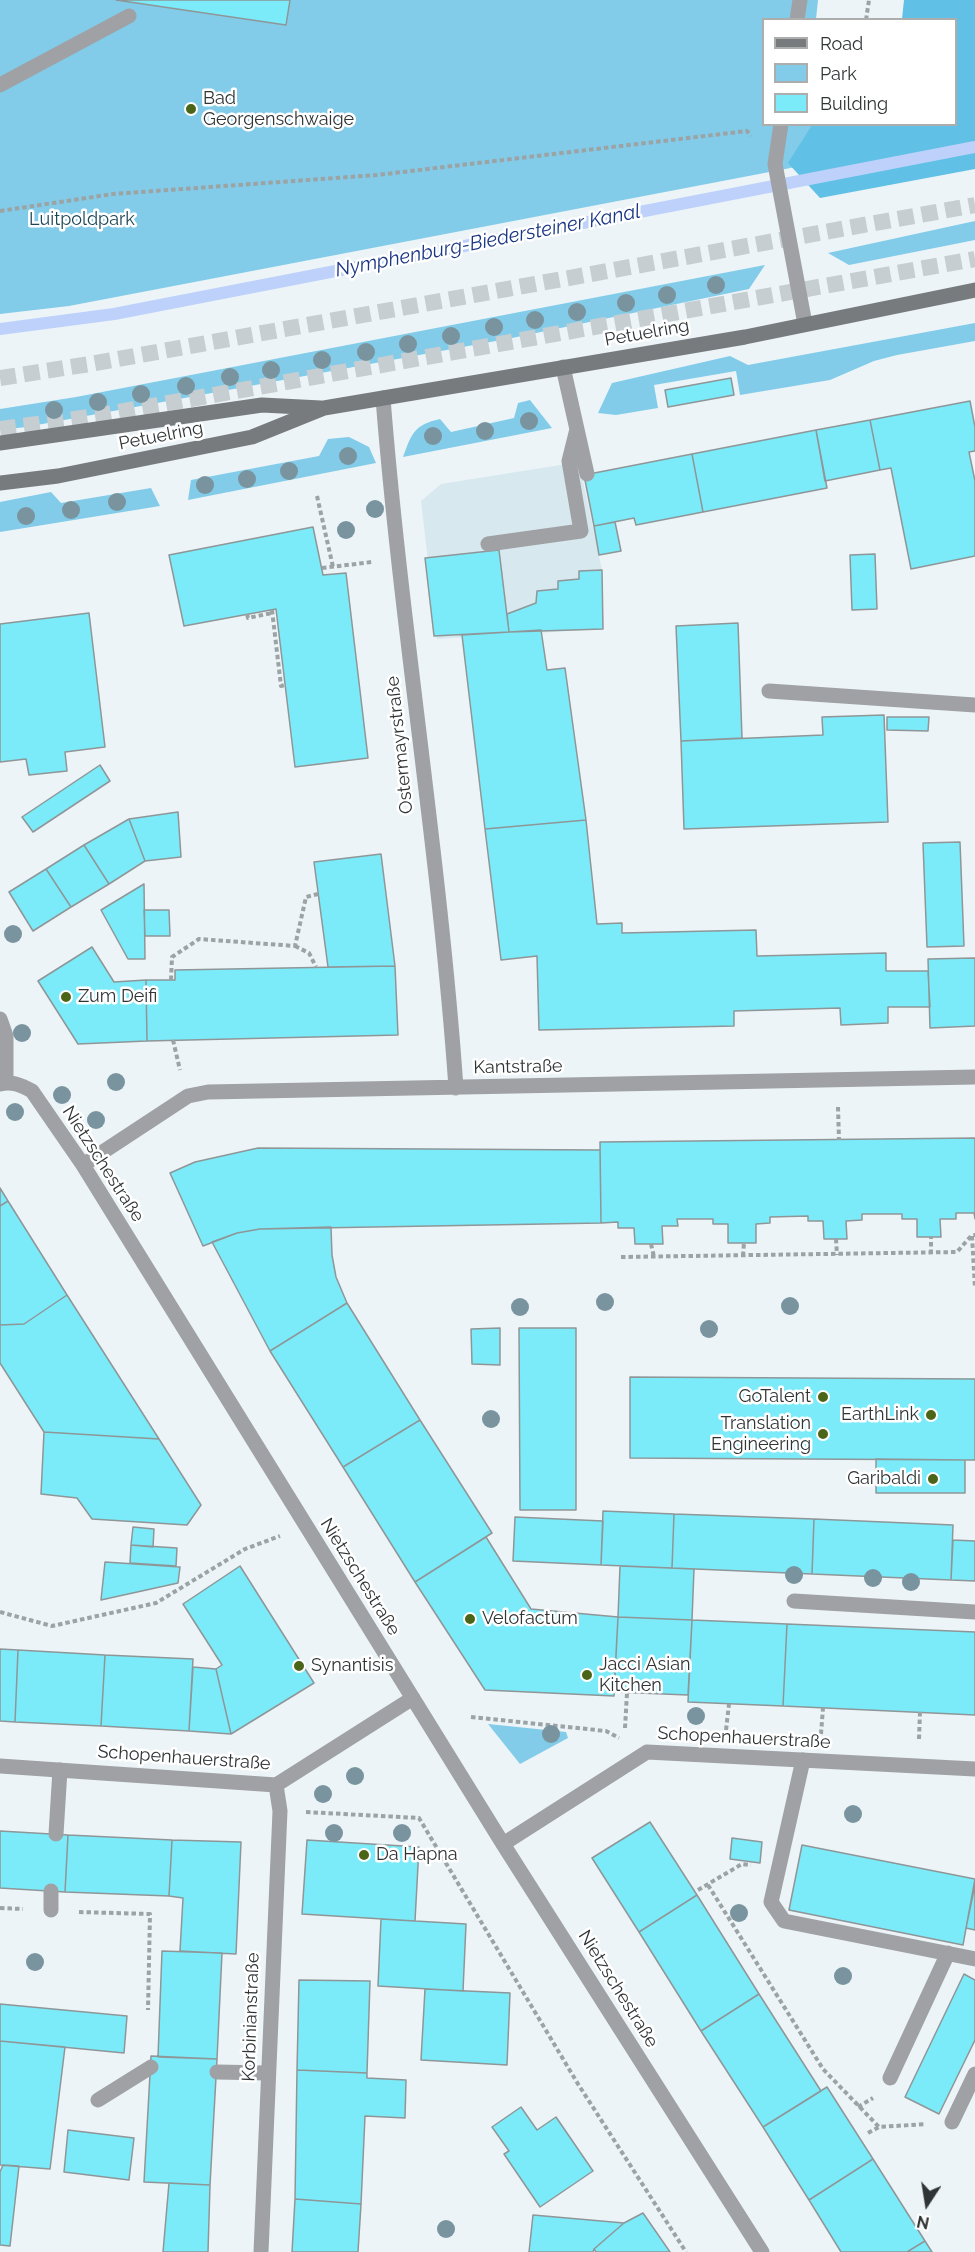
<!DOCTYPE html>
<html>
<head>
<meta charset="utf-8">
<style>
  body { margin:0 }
  #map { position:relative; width:975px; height:2252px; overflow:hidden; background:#ecf4f8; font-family:Raleway,sans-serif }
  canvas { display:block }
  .legend { position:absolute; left:762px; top:18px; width:195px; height:108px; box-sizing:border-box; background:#fff; border:2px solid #acaeae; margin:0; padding:8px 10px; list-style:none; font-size:18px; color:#303435 }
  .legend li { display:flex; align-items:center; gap:12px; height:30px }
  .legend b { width:30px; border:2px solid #acaeae }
  .north { position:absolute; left:897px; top:2174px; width:60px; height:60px; -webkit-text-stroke:4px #fff; paint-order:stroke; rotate:192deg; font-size:16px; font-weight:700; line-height:24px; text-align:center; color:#303435 }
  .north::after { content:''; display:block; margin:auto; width:21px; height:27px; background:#303435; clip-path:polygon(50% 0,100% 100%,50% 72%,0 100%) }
</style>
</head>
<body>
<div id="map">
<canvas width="975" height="2252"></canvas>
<ul class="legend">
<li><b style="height:8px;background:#777b7e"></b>Road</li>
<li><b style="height:16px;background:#82cce9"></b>Park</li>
<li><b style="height:16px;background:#7bebf9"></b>Building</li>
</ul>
<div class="north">N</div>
</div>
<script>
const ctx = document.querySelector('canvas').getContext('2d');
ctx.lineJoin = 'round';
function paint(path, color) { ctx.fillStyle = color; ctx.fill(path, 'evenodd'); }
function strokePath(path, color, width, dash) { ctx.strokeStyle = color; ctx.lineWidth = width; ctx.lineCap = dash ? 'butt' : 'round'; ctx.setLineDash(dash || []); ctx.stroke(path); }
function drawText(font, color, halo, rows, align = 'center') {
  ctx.font = font + ' Raleway,sans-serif'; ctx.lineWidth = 5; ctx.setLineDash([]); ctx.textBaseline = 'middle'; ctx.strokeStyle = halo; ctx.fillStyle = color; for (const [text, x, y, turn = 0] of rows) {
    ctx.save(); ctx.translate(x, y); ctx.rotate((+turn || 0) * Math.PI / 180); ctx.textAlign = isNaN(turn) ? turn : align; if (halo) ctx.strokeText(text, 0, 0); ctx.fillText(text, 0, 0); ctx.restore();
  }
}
const built = new Path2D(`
  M579 462 602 570 603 629 437 639 421 501 441 484Z`);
const green = new Path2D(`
  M0 0H818L816 19 764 20V124L821 125 827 161 69 306 0 314Z
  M975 221V240L849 265 828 253Z
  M765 265 749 289 512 338 26 427 0 430V409L76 397Z
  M975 323V341L897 355 874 361 830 380 740 395 736 371 654 385 658 408 616 415 598 413 612 383 730 356 748 365Z
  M530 400 552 428 403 457C412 433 414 425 440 419L451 432 514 418 518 403Z
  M349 437 369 447 376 463 188 500 191 480 319 456 328 439Z
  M151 488 160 506 0 532V502L51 492 61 503Z
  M488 1724 566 1732 568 1738 520 1764Z`);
const forest = new Path2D(`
  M904 0H975V169L820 198 788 163 812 125 956 124V20L902 19Z`);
const stream = new Path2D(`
  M0 329 114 314 975 147`);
const building = new Path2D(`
  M116 0H290L286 25Z
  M731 378 734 395 668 407 665 390Z
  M970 401 975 427V451L969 452 975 481V556L911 569 891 468 880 470 870 420Z
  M870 420 880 470 825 481 816 430Z
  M816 430 827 488 703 512 692 454Z
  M692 454 703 512 636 525 634 518 594 526 584 475Z
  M615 522 621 551 599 555 594 526Z
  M313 527 323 575 346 573 368 758 295 767 276 609 184 626 169 555Z
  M499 550 509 632 434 636 425 558Z
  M875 554 877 609 852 610 850 555Z
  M602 570 603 629 509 632 507 614 536 603 537 591 558 589V581L579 579V571Z
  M89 613 105 747 65 752 67 771 29 775 26 759 0 762V624Z
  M738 623 742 738 681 741 676 626Z
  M541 630 547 670 565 668 586 820 485 829 462 635Z
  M884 715 888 822 684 829 681 741 823 735 822 717Z
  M887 717H929L928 731 887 730Z
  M100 765 110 781 33 832 22 817Z
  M178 812 181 857 145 861 129 819Z
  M129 819 145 861 109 884 84 845Z
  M586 820 597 924 622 923V933L756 930 757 956 886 953V971H928L930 1007H888V1023L841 1025 840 1008 734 1011V1026L539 1030 537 956 501 960 485 829Z
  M960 842 964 946 927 947 923 843Z
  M84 845 109 884 71 907 46 869Z
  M381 854 395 966 328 967 314 862Z
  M46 869 71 907 33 931 9 892Z
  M144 884 145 959H128L101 910Z
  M144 910H169L170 936H145Z
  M92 947 114 982 146 980 147 1041 78 1044 38 981Z
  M975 958V1026L930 1028 928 959Z
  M395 966 398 1035 147 1041 146 980H175V970Z
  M975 1138V1219L974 1213H956V1219H940L941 1237H917V1219H902V1214H862V1220L846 1221 847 1239H824L823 1221H808V1216L770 1217V1223L756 1224V1243H728V1224H713V1219H677L678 1226H662L663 1244H635L634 1228H618V1222L601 1223 600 1142Z
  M258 1148 600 1150 601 1223 260 1229 237 1233 203 1246 170 1173 195 1162Z
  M0 1188 8 1201 0 1206Z
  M8 1201 67 1295 24 1324 0 1325V1206Z
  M331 1227 332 1255 336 1277 347 1303 270 1351 212 1242 237 1233 260 1229Z
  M67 1295 159 1439 44 1432 0 1363V1325L24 1324Z
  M347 1303 420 1420 343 1467 270 1351Z
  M500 1328V1365L472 1364 471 1329Z
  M519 1328H576V1510H520Z
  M630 1377 975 1379V1460L630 1458Z
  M420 1420 492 1533 415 1582 343 1467Z
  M44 1432 159 1439 201 1505 187 1525 92 1519 77 1498 41 1494Z
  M876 1459 965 1460V1493H876Z
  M603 1511 674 1514 672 1568 601 1565Z
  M674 1514 814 1519 812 1574 672 1568Z
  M515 1517 603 1521 601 1565 513 1561Z
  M814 1519 953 1525 951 1580 812 1574Z
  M133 1527 154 1529 153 1547 131 1545Z
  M486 1537 531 1609 618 1617 614 1696 485 1690 415 1582Z
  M953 1540 975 1541V1581L951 1580Z
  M131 1545 177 1548 176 1566 130 1563Z
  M105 1562 180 1567 178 1583 101 1600Z
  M240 1566 314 1683 231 1734 216 1669 222 1665 183 1604Z
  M620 1566 694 1569 692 1620 618 1617Z
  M618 1617 692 1620 688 1695 614 1692Z
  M692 1620 787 1624 783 1706 688 1702Z
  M787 1624 975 1632V1715L783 1706Z
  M0 1649 18 1650 15 1722 0 1721Z
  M18 1650 105 1655 101 1726 15 1722Z
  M105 1655 193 1659 189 1731 101 1726Z
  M193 1667 216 1669 231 1734 189 1731Z
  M650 1822 697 1895 639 1932 592 1858Z
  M0 1831 68 1835 65 1892 0 1888Z
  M68 1835 172 1840 169 1896 65 1892Z
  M732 1838 762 1842 760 1863 730 1859Z
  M172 1840 241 1842 236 1954 180 1951 183 1898 169 1896Z
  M307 1840 419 1847 415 1921 302 1914Z
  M802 1845 975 1879 963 1945 789 1910Z
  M975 1885V1930L966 1928Z
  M697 1895 759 1994 701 2031 639 1932Z
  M381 1919 466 1924 463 1991 378 1986Z
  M162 1951 222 1953 217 2059 158 2057Z
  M964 1974 975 1980V2040L939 2114 905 2097Z
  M299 1980 370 1981 367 2073 297 2070Z
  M425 1989 510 1993 507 2065 421 2060Z
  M759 1994 821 2091 763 2127 701 2031Z
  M0 2004 127 2016 124 2053 0 2041Z
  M0 2041 65 2047 50 2169 0 2165Z
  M151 2056 217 2059 210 2185 144 2182Z
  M297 2070 367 2073V2078L406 2080 405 2118 365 2116 361 2204 295 2199Z
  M827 2087 873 2159 809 2200 763 2127Z
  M521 2107 537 2130 556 2117 593 2171 540 2207 504 2154 509 2151 492 2127Z
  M68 2130 134 2138 129 2180 64 2172Z
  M873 2159 925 2241 907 2252H841L809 2200Z
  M3 2165 19 2166 10 2246 0 2245V2172Z
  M169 2183 210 2185 208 2252H163Z
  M295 2199 361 2204 358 2252H292Z
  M643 2213 670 2252H596L594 2249 624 2223Z
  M533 2215 624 2223 594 2249 593 2252H529Z
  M925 2241 932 2252H907Z`);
const trunkTunnel = new Path2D(`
  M0 378 90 364 975 205
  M0 429 96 416 975 259`);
const path = new Path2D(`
  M866 20 869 0
  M0 211 113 194 377 175 747 131 751 136
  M317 496 333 567
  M322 568 372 562
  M272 610 281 686 285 685
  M247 614 248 618 272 613
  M295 946 309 953 316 967
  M171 980 172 957 199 939 295 946 306 897 318 894
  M173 1040 180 1070
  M838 1107 839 1140
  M972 1236 975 1288
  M836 1239 837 1255
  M651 1244 654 1257
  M931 1254V1237
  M743 1256 744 1242
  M621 1257 957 1252 972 1235H975
  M0 1612 52 1626 156 1603 245 1549 280 1536
  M471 1717 606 1731 619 1738
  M625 1728 627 1693
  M726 1730 729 1704
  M821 1734 823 1708
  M919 1739 920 1712
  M306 1812 419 1818 578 2084 686 2252
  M708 1885 823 2069 879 2127
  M698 1890 742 1864 751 1865
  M0 1908 23 1909
  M79 1912 150 1914 148 2010
  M858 2107 873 2098
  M868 2133 879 2127 926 2124`);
const service = new Path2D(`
  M797 20 800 0
  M0 85 129 16
  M781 124 775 164 805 324
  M563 367 587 474
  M488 544 581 531 569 461 577 429
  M769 691 975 705
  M794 1601 975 1612
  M803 1760 771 1902 784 1921 975 1959
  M56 1834 60 1770
  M51 1910V1891
  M217 2072 268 2073
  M890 2078 948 1953
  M98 2100 151 2067
  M952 2122 975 2074`);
const minor = new Path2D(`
  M383 398C401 628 440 857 456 1088
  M0 1019 6 1036V1083
  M0 1084C12 1081 21 1085 32 1091L83 1165 503 1844 762 2252
  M83 1165 188 1096 208 1092 975 1077
  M0 1766 276 1785 413 1698
  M503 1844 647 1752 975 1769
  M261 2252 280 1811 276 1785`);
const secondary = new Path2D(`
  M0 443 262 405 321 408
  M0 483 58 476 252 437 324 408 745 337 975 290`);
const trees = [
  [716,285],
  [667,295],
  [626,303],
  [577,312],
  [535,320],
  [494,327],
  [451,336],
  [408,344],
  [366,352],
  [322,360],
  [271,370],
  [230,377],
  [186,386],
  [141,394],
  [98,402],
  [54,410],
  [529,421],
  [485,431],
  [433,436],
  [348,456],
  [289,471],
  [247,479],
  [205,485],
  [117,502],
  [375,509],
  [71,510],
  [26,516],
  [346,530],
  [13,934],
  [22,1033],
  [116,1082],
  [62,1095],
  [15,1112],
  [96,1120],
  [605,1302],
  [790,1306],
  [520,1307],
  [709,1329],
  [491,1419],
  [794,1575],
  [873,1578],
  [911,1582],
  [696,1716],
  [551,1734],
  [355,1776],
  [323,1794],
  [853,1814],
  [334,1833],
  [402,1833],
  [739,1913],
  [35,1962],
  [843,1976],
  [446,2229]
];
const markers = [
  [191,109,6,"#4a6517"],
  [66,997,6,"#4a6517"],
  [823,1397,6,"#4a6517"],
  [931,1415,6,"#4a6517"],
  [823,1434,6,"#4a6517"],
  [933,1479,6,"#4a6517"],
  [470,1619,6,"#4a6517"],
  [299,1666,6,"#4a6517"],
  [587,1675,6,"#4a6517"],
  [364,1855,6,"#4a6517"]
];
const poiNames = [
  ["Bad",203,99],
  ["Georgenschwaige",203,120],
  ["Zum Deifi",78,997],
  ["GoTalent",811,1397,"right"],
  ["EarthLink",919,1415,"right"],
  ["Translation",811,1424,"right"],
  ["Engineering",811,1445,"right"],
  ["Garibaldi",921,1479,"right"],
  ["Velofactum",482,1619],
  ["Jacci Asian",599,1665],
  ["Kitchen",599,1686],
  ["Synantisis",311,1666],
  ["Da Hapna",376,1855]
];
const parkNames = [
  ["Luitpoldpark",82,220]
];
const streetNames = [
  ["Petuelring",647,333,-10],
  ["Petuelring",161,436,-11],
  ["Ostermayrstraße",400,745,-96],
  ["Kantstraße",518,1067,-1],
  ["Nietzschestraße",103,1164,57],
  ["Nietzschestraße",360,1577,58],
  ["Schopenhauerstraße",744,1738,3],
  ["Schopenhauerstraße",184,1758,4],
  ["Nietzschestraße",618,1989,58],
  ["Korbinianstraße",251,2017,-88]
];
const waterNames = [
  ["Nymphenburg-Biedersteiner Kanal",488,241,-11]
];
paint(built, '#d7e8ee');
paint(green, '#82cce9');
paint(forest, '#61c0e5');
strokePath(stream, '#bdd1fb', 12);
paint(building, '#7bebf9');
strokePath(building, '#8e9698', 1.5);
strokePath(trunkTunnel, '#c6ced1', 16, [16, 8]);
strokePath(path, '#9ca3a5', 4, [4.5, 3]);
strokePath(service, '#9fa1a4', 15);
strokePath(minor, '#9fa1a4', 15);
strokePath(secondary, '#777b7e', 15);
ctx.fillStyle = '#79949e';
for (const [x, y] of trees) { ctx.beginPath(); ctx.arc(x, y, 9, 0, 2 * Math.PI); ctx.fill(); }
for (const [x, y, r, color] of markers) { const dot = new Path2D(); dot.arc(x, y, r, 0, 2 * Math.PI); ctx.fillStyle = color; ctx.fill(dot); strokePath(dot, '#fff', 2); }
drawText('18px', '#303435', '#fff', poiNames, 'left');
drawText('18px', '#1b4655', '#fff', parkNames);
drawText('18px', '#303435', '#fff', streetNames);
drawText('italic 20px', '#193683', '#fff', waterNames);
</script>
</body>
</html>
